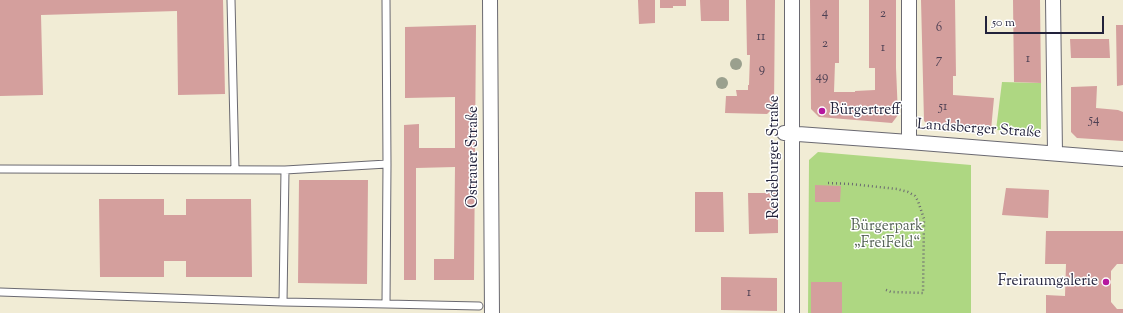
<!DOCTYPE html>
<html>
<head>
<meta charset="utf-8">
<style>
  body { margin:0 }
  #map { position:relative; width:1123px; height:313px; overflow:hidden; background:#f1ecd5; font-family:"Sorts Mill Goudy",serif }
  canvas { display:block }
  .scale { position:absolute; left:985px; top:16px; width:119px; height:18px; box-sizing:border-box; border:2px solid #22223b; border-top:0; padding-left:5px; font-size:12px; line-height:14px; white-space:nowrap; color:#22223b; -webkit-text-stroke:3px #fff; paint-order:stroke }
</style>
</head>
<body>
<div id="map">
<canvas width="1123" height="313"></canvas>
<div class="scale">50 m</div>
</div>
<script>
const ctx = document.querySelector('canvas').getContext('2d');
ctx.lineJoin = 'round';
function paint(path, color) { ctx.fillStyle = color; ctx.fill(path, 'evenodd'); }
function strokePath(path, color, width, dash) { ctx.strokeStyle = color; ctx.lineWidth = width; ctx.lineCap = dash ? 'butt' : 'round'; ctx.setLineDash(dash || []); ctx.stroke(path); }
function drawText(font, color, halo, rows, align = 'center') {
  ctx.font = font + ' "Sorts Mill Goudy",serif'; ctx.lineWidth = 3; ctx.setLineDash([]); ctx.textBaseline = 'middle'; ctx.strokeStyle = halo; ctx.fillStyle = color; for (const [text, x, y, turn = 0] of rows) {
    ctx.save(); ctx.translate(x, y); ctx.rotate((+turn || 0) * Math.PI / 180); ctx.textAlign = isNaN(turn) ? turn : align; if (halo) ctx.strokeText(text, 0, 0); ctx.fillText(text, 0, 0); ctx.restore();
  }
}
const green = new Path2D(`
  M1002 82 1041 83V129L1036 133 996 130Z
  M818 152 971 165V313H808L809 160Z`);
const building = new Path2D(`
  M0 0H223L225 94 178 95 177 11 41 15 43 95 0 96Z
  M638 0H655V23L639 24Z
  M660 0H686V6H673V8H660Z
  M700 0H729V21H701Z
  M746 0H775L774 107 767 114 725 113 726 96H737L736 90H748V85H749L750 55H747Z
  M810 0H839V63H835L834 92H855V91L875 90V68H869V0H896V68L898 115 892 123 819 117 811 109Z
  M921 0H955L956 76H953V95L994 98 991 130 929 125 924 121Z
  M1013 0H1040L1041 83 1014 82Z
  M476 25 474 280H434V259H454L455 167 416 168V280H404V125L419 124V148H455V97L405 98V27Z
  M1116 25H1123V85L1117 86Z
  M1070 39H1109L1110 58H1071Z
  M1097 86 1096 108 1118 110 1123 112V141L1077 138 1071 132V87Z
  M299 180H368L367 284 298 283Z
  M815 185 841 186 840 202H815Z
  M1006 188 1049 190 1048 218 1002 215Z
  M695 192H723L724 232H695Z
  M748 193H778V233L749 234Z
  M99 199H164V215H186V199H251L252 277H186V261H164V277H100Z
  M1046 231H1123V264H1117L1111 271V302L1117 309H1123V313H1046V295L1065 296 1066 264H1045Z
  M721 277 777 278V311L721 310Z
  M811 282H842V313H811Z`);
const path = new Path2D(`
  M828 183 851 184 897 189 908 192 915 196 918 201 924 219 923 293 891 292 884 289`);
const service = new Path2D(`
  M231 0 235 169
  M0 169 285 170 387 164
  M0 292 283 302 386 304 387 164 386 0
  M283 302 285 170
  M386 304 479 306`);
const minor = new Path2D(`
  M490 0 492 313
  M792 0V313
  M1053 0 1055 153
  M784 133 909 142 1123 159
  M909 142V0`);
const trees = [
  [736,64],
  [722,83]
];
const markers = [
  [822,111,4,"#b5179e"],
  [1106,282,4,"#b5179e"]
];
const numberNames = [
  ["4",825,14],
  ["2",883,15],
  ["6",939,29],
  ["11",761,38],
  ["2",825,45],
  ["1",883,49],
  ["1",1028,60],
  ["7",939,61],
  ["9",762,70],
  ["49",822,78],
  ["51",943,108],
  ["54",1094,121],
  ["1",749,294]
];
const poiNames = [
  ["Bürgertreff",830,111],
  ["Freiraumgalerie",1098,282,"right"]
];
const streetNames = [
  ["Landsberger Straße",979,130,4],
  ["Ostrauer Straße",474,157,-90],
  ["Reideburger Straße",775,157,-90]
];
const parkNames = [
  ["Bürgerpark",887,227],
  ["„FreiFeld“",887,244]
];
paint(green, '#aed782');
paint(building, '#d49f9d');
strokePath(service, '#6a6971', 9);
strokePath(minor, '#6a6971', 16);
strokePath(path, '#6a6971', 2.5, [1, 3]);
strokePath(service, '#fff', 7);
strokePath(minor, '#fff', 14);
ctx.fillStyle = '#9aa08e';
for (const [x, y] of trees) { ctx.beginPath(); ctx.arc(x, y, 6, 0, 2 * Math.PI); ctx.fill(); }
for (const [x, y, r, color] of markers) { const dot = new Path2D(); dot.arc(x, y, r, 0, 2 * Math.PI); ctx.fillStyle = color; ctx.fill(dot); strokePath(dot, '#fff', 1.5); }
drawText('13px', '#4e4154', null, numberNames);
drawText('15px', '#22223b', '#fff', poiNames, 'left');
drawText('15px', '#22223b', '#fff', streetNames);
drawText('15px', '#536154', '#fff', parkNames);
</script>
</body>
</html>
